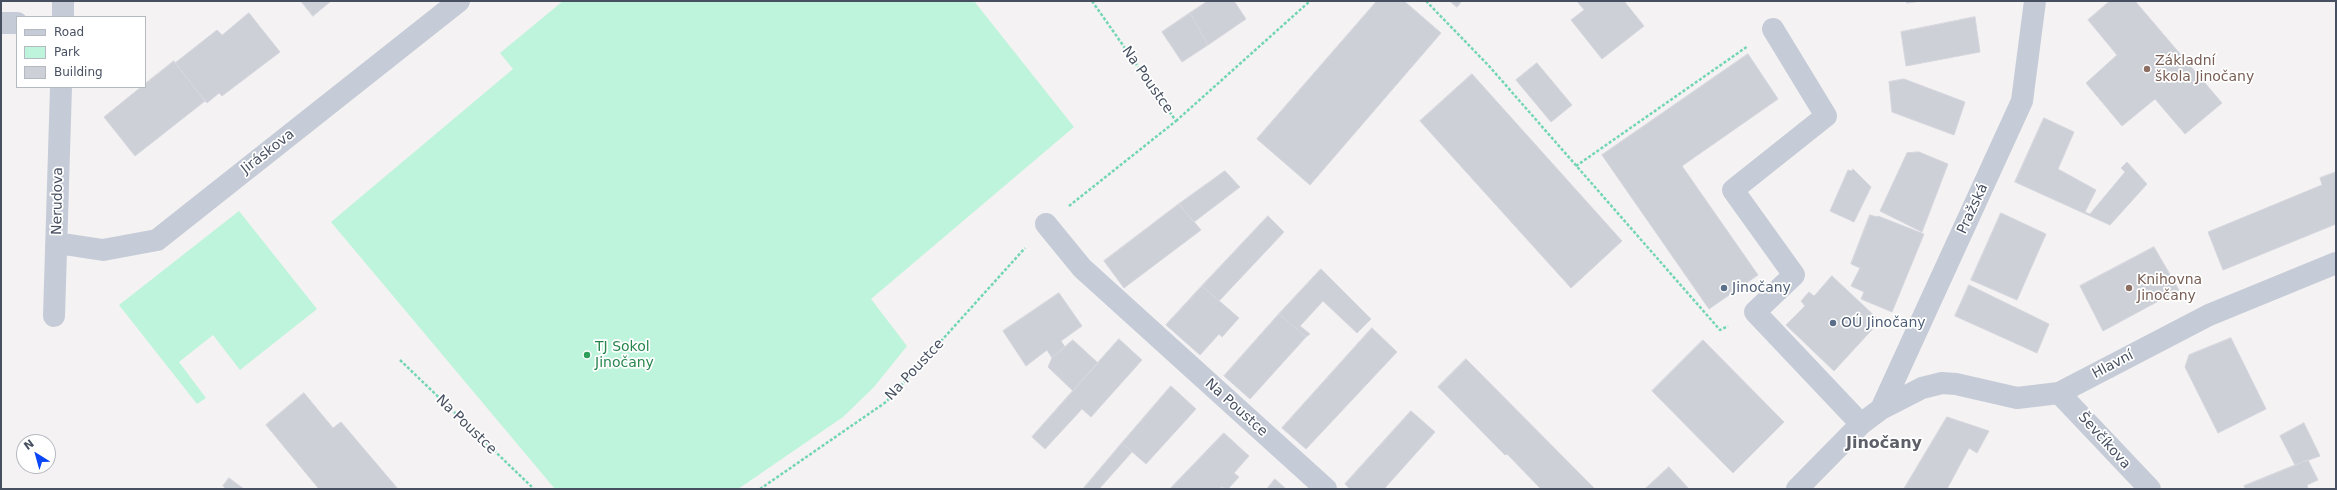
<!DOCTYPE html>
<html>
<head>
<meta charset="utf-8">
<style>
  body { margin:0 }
  #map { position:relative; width:2337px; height:490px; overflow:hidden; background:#f4f2f2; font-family:"DejaVu Sans",sans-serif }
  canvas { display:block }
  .frame { position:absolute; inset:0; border:2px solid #475061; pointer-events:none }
  .legend { position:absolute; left:16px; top:16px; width:130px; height:72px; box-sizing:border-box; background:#fff; border:1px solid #b5b9c0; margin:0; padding:5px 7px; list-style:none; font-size:12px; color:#475061 }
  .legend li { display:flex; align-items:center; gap:8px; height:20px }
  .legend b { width:20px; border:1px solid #b5b9c0 }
  .north { position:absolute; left:16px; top:434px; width:40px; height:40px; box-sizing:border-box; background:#fff; border:1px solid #b5b9c0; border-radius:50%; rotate:323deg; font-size:11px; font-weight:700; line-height:16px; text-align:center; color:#475061 }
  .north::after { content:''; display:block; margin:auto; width:14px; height:18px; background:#0846f7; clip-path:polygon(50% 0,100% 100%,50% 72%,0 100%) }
</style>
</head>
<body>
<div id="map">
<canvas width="2337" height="490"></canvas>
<div class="frame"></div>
<ul class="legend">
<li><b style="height:5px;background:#c5cbd7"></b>Road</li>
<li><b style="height:11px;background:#bef4dc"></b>Park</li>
<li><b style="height:11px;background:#cdd0d6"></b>Building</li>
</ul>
<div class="north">N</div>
</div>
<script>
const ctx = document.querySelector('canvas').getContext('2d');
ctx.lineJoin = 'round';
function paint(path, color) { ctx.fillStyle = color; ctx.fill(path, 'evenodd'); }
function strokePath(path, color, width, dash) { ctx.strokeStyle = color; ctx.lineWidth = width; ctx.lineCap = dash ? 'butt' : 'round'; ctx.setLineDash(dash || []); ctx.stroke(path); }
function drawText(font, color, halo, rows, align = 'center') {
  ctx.font = font + ' "DejaVu Sans",sans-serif'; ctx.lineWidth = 3.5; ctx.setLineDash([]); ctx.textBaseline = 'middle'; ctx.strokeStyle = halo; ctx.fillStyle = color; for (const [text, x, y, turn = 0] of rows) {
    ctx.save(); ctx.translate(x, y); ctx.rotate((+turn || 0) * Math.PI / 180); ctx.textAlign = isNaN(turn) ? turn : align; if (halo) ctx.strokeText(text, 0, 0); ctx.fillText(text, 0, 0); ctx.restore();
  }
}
const green = new Path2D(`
  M563 1H974L1074 127 871 299 907 346 874 387 843 417 738 489H555L331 222 513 69 500 53Z
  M239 211 317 309 240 370 213 335 179 362 206 398 197 404 119 305Z`);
const building = new Path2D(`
  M301 1H331L313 16Z
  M1208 1H1234L1246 19 1208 45 1190 13Z
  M1377 1H1404L1441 33 1310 185 1257 139Z
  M1450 1H1462L1457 7Z
  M1577 1H1624L1644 26 1602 59 1571 20 1584 10Z
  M1907 1H1921L1907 3Z
  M2110 1H2135L2222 103 2185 134 2155 99 2122 126 2086 83 2117 55 2088 20Z
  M249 13 280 52 222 96 219 93 207 103 175 63 217 30 222 35Z
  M1190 13 1208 45 1182 62 1162 32Z
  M1975 17 1980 52 1906 66 1901 32Z
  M1748 54 1778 99 1682 166 1758 275 1709 309 1602 155Z
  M174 61 205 101 135 156 104 117 141 87H145V84Z
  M1537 63 1572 105 1551 122 1516 80Z
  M1472 74 1622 241 1571 288 1420 121Z
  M1904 79 1965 102 1954 135 1892 112 1889 82Z
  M2044 118 2074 132 2058 169 2096 190 2085 212 2090 214 2125 172 2121 168 2127 162 2147 184 2110 225 2015 182Z
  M1919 152 1948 164 1922 232 1880 211 1907 153Z
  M1853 169 1871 187 1854 222 1830 211 1848 170 1852 171Z
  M1225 171 1240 187 1194 222 1179 204Z
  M2336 172V224L2223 270 2208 232 2322 185 2320 178Z
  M1179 204 1201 230 1124 288 1104 261Z
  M2001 213 2046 234 2017 300 1971 280Z
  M1870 215 1877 217 1878 216 1924 234 1892 312 1861 299 1864 292 1851 286 1860 268 1851 264Z
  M1268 216 1284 232 1219 301 1202 286Z
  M2154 247 2179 290 2103 331 2080 286Z
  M1321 269 1371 319 1357 333 1323 301 1300 326 1310 334 1306 337 1279 314Z
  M1832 276 1880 321 1834 371 1786 325 1805 306 1801 301 1809 292 1814 296Z
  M1969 285 2049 324 2037 353 1955 316Z
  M1202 286 1239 318 1222 337 1219 334 1200 355 1166 325Z
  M1059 293 1082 326 1061 341 1065 347 1052 358 1047 350 1026 366 1003 331Z
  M1279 314 1306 337 1250 399 1224 376Z
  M1372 328 1397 352 1306 449 1282 428Z
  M2231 338 2266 409 2218 433 2185 367 2189 355Z
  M1119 339 1142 360 1091 417 1082 409 1045 449 1032 437Z
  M1073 340 1098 363 1073 391 1048 367 1052 358Z
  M1703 340 1784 422 1733 473 1652 391Z
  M1466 359 1595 489H1541L1507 454 1505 455 1438 387Z
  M1171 386 1196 409 1146 464 1122 443Z
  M304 393 333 428 341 422 398 489H319L266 425Z
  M1411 411 1435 432 1384 489H1350L1345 484Z
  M1947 417 1989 431 1977 453 1969 448 1947 489H1904Z
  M2304 423 2320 456 2295 465 2280 436Z
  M1224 433 1249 456 1234 473 1239 477 1228 489 1221 487 1219 489H1170Z
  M1122 443 1132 452 1099 489H1083Z
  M2308 460 2318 480 2307 485 2308 489H2246L2244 486Z
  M1669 467 1689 489H1645Z
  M229 478 244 489H226L223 486Z
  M1275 479 1286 489H1267Z`);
const path = new Path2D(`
  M1426 1 1489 66 1720 330 1728 326
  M1176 121 1310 1
  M1576 166 1748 46
  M1069 206 1176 121 1092 1
  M400 360 534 489
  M760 489 886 402 1025 248`);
const minor = new Path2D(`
  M63 17V1
  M1 23H17
  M1773 29 1826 116 1733 190 1794 275 1755 312 1861 424
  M1046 224 1082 268 1326 489
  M57 243 103 250 157 240 459 1
  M54 316 61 87
  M2059 393 2150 489
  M1881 409 2022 101 2035 1
  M1797 489 1861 424 1881 409 1922 388 1942 383 1956 384 2017 398 2059 393 2209 315 2336 263`);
const markers = [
  [2147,69,4,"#8d6e63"],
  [1724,288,4,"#5c6f8a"],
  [2129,288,4,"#8d6e63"],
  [1833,323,4,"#5c6f8a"],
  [587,355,4,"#2e9e5b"]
];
const educationNames = [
  ["Základní",2155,61],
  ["škola Jinočany",2155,77],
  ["Knihovna",2137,280],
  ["Jinočany",2137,296]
];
const streetNames = [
  ["Na Poustce",1147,80,55],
  ["Jiráskova",268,152,-38],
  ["Nerudova",58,201,-89],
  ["Pražská",1973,209,-65],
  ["Hlavní",2113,365,-28],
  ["Na Poustce",915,370,-47],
  ["Na Poustce",1236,408,42],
  ["Na Poustce",466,425,44],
  ["Ševčíkova",2104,441,48]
];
const serviceNames = [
  ["Jinočany",1732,288],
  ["OÚ Jinočany",1841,323]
];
const leisureNames = [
  ["TJ Sokol",595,347],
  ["Jinočany",595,363]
];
const quarterNames = [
  ["Jinočany",1884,444]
];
paint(green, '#bef4dc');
paint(building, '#cdd0d6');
strokePath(building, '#d5d6de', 1);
strokePath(path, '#72d6b6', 2.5, [3, 2]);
strokePath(minor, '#c5cbd7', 22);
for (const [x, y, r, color] of markers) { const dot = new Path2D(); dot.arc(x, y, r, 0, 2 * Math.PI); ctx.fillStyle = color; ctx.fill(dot); strokePath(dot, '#fff', 1.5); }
drawText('14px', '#785e54', '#fff', educationNames, 'left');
drawText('14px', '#475061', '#fff', streetNames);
drawText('14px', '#4e5e75', '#fff', serviceNames, 'left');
drawText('14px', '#27864d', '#fff', leisureNames, 'left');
drawText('bold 16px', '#5d6068', '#fff', quarterNames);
</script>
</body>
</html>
